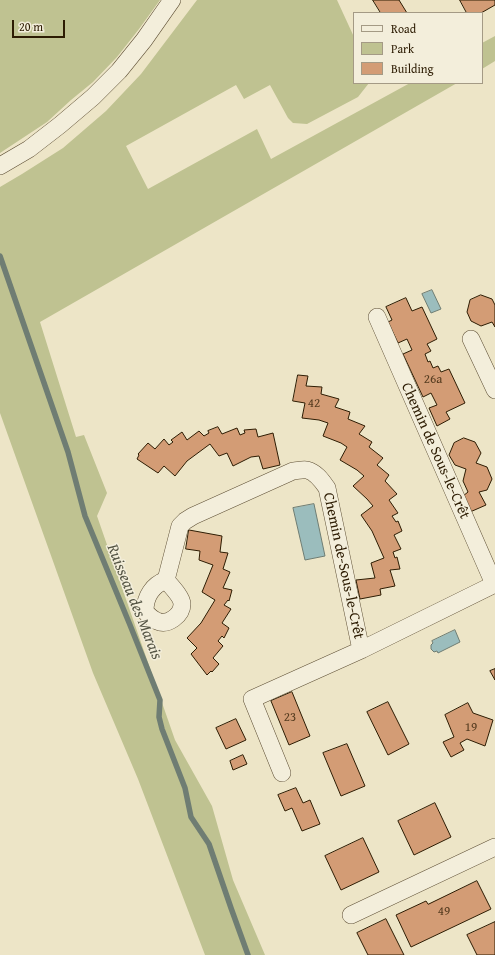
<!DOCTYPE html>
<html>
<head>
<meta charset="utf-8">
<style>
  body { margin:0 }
  #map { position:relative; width:495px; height:955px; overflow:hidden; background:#ede5c7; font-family:"Gentium Book Plus",serif }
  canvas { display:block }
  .legend { position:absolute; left:353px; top:12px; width:130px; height:72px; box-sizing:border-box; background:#f3eedb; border:1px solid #a49a85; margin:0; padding:5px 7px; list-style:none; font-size:12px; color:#2d1c03 }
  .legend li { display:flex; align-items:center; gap:8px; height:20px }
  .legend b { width:20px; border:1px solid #a49a85 }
  .scale { position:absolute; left:12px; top:20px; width:53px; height:18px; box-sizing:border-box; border:2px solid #2d1c03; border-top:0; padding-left:5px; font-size:12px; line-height:14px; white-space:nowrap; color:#2d1c03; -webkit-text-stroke:3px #f3eedb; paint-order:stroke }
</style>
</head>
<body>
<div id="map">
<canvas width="495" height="955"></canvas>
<ul class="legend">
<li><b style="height:5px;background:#f3eedb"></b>Road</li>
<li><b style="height:11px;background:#bfc291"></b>Park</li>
<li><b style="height:11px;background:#d39c75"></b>Building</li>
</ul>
<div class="scale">20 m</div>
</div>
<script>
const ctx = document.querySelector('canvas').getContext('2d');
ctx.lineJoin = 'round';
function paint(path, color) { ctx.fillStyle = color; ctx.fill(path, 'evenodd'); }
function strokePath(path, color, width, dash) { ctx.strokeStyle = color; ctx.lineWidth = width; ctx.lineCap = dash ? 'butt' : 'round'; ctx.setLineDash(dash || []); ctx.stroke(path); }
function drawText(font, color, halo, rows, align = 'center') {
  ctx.font = font + ' "Gentium Book Plus",serif'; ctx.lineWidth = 3; ctx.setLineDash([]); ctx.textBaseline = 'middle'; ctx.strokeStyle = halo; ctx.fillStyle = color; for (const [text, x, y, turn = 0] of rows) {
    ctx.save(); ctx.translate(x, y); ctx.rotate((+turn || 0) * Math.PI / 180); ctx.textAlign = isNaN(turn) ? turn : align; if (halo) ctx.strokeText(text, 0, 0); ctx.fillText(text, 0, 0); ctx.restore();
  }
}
const green = new Path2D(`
  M0 0H160L139 29 117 57 93 82 71 100 47 122 0 153Z
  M197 0H337L354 37V83H369L358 97 307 124 293 123 288 118 270 85 244 99 236 85 126 146 148 189 257 129 271 159 410 83H457L40 322 76 437 84 435 107 493 97 516 175 740 212 806 233 880 265 955H205L138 779 93 673 0 413V187L22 174 63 148 106 111 141 74Z
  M495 36V61L482 69V43Z`);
const water = new Path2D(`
  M432 290 441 309 431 313 422 294Z
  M314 504 325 556 305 560 293 508Z
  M455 630 460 642 438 653 437 651 434 652 431 649V645L433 643 432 641Z`);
const stream = new Path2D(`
  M0 256 68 452 85 516 130 625 160 700 159 717 162 729 185 788 191 817 209 844 231 908 248 955`);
const building = new Path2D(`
  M373 0H399L407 13H381Z
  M460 0H495V5L481 13H467Z
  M481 295 492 299 495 305V327L492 322 481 326 471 321 467 312 470 300Z
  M406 298 412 311 422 307 437 339 427 344 431 351 425 354 428 362 430 361 433 368 438 366 441 372 449 369 465 403 446 412 450 419 437 426 429 408 437 405 431 393 423 397 403 354 412 350 407 339 398 343 388 322 392 320 386 307Z
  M298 375 308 376 306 386 322 387 321 394 339 399 335 407 350 412 348 419 365 426 359 434 372 442 369 447 383 458 377 465 389 475 385 481 397 494 389 500 398 513 392 516 396 522 398 521 402 531 394 535 401 549 393 552 395 558 397 557 400 569 390 570 395 586 380 589 381 595 360 599 356 580 375 578 371 563 384 558 372 531 361 515 373 506 367 499 353 486 364 476 357 470 340 460 347 447 341 443 323 436 328 423 319 420 302 418 305 403 293 401Z
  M218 427 222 434 237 428 240 435 245 433 244 430 256 429 258 437 273 433 280 465 263 469 259 456 251 457 233 466 227 453 219 456 210 444 187 461 175 476 164 466 158 473 137 459 139 455 138 454 148 443 155 449 164 439 169 445 173 442 171 440 182 432 187 440 199 431 204 436 209 433 208 431Z
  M464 438 475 442 481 453 476 463 487 467 492 479 487 490 479 492 486 505 470 512 463 496 468 492 463 481 466 469 455 465 449 455 454 443Z
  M189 530 222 536 220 552 228 553 223 569 230 572 223 588 232 590 229 601 228 600 224 605 231 609 222 623 229 628 224 638 222 636 218 641 223 646 213 658 219 664 212 672 211 671 207 675 191 654 197 648 187 638 201 623 215 600 202 592 213 565 199 560 200 551 186 549Z
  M495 669V680L490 671Z
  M292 692 310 736 289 745 271 701Z
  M388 702 409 744 388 755 367 712Z
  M468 703 473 713 493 720 485 746 467 739 460 743 464 750 451 757 443 742 454 737 445 715Z
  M236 719 246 740 226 749 216 728Z
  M347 744 365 786 341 796 323 753Z
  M243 755 247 764 233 770 230 761Z
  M296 788 303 803 310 800 320 824 302 831 292 808 285 811 278 795Z
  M435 803 451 837 414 855 398 821Z
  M363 838 379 872 341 890 325 856Z
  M477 881 491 909 411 947 396 915 426 901 428 904Z
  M386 919 404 955H368L357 933Z
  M495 922V955H477L467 935Z`);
const minor = new Path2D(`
  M0 166 29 149 60 125 93 97 119 71 144 40 172 0
  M377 317 494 584
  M471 339 495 390
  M166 580C170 585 182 597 182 604 182 615 168 626 157 621 152 619 148 615 145 611 145 596 153 585 166 580L180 526 185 521 193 516 293 471C297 471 303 469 307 470 316 472 322 481 327 488L361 650
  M282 773 252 699 361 650 495 584
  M351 915 495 847`);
const numberNames = [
  ["26a",433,380],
  ["42",314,404],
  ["23",290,718],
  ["19",471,728],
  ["49",444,912]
];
const streetNames = [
  ["Chemin de Sous-le-Crêt",435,451,66],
  ["Chemin de-Sous-le-Crêt",343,566,78]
];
const waterNames = [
  ["Ruisseau des Marais",134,602,68]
];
paint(green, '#bfc291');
paint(water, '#9bbdbd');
strokePath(water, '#6f7d73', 1);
strokePath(stream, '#6f7d73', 5.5);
paint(building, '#d39c75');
strokePath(building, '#2d1c03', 1);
strokePath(minor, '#5d4e34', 18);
strokePath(minor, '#f3eedb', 17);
drawText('13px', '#563c20', null, numberNames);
drawText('15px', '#2d1c03', '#f3eedb', streetNames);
drawText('italic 16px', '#545444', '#f3eedb', waterNames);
</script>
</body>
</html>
